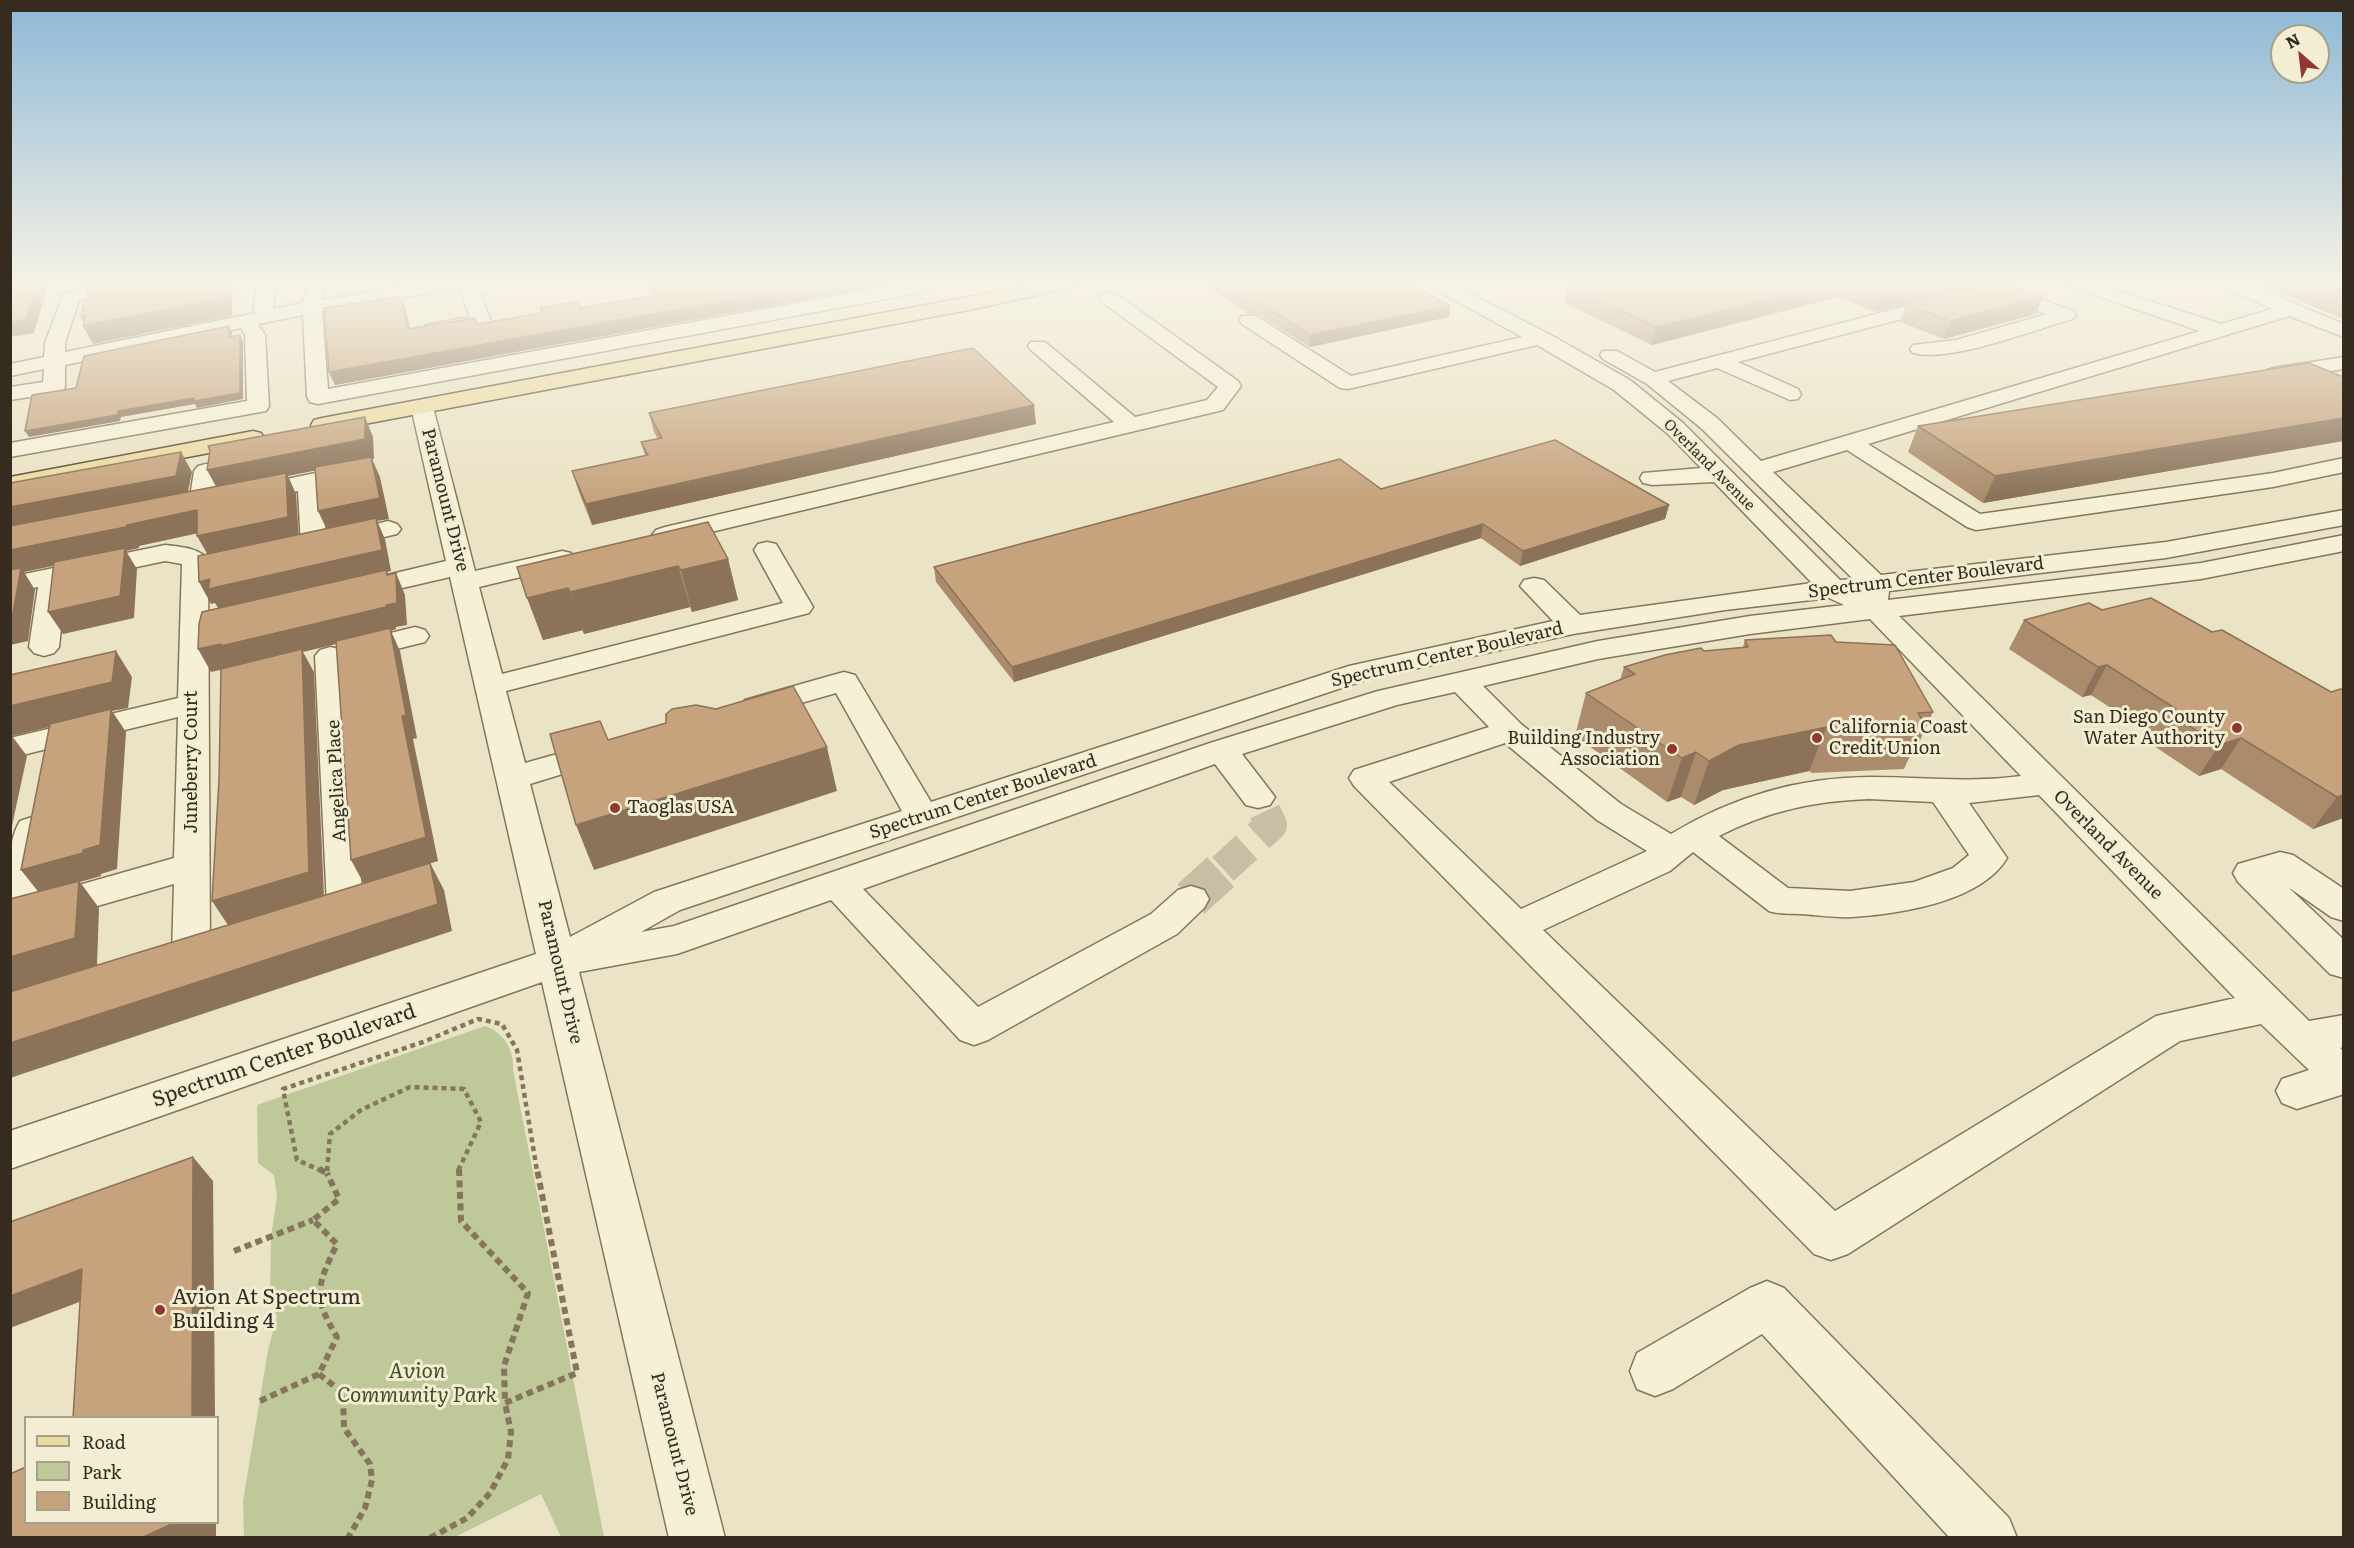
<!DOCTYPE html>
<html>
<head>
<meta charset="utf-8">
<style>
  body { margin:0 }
  #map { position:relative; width:2354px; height:1548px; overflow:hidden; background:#ebe3c5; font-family:Literata,serif }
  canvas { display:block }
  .frame { position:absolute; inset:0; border:12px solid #352c1f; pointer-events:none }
  .legend { position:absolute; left:24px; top:1416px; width:195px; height:108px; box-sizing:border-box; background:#f3edd4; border:2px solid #a7a08c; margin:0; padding:8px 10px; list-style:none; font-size:18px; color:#352c1f }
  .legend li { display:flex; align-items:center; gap:12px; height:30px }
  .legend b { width:30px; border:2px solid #a7a08c }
  .north { position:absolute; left:2270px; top:24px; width:60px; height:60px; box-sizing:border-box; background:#f3edd4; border:2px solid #a7a08c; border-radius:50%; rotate:332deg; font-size:16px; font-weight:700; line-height:24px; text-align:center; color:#352c1f }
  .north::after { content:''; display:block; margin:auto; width:21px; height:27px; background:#8f3931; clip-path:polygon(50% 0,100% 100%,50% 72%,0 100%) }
</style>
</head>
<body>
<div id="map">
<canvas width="2354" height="1548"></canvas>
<div class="frame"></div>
<ul class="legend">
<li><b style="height:8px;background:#ebdb9f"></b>Road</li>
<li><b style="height:16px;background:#bec899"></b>Park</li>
<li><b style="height:16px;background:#c6a37d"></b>Building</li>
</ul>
<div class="north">N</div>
</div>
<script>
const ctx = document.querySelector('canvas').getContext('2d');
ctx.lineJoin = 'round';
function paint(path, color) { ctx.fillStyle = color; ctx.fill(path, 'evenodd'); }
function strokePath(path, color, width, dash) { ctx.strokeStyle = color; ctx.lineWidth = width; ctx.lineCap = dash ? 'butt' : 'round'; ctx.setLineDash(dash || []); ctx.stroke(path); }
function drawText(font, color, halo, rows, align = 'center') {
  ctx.font = font + ' Literata,serif'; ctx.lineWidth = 6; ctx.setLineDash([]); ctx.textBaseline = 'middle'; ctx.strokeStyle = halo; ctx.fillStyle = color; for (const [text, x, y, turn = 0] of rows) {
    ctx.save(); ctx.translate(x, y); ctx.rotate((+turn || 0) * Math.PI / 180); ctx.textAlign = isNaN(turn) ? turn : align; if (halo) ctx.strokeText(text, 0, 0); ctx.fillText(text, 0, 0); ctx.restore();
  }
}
const green = new Path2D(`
  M485 1026C505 1034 514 1049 513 1070L604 1537H561L541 1494 455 1537H244L243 1501 268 1350 277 1316 270 1301 271 1238 277 1196 274 1175 258 1163 257 1105Z`);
const minorTunnelFar1 = new Path2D(`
  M1223 869 1271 825 1258 797`);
const minorTunnel = new Path2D(`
  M1191 899 1225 868`);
const pathFar1 = new Path2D(`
  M322 1171 297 1160 283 1089 423 1042 478 1019 502 1024 517 1050 537 1171
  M327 1171 330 1134 361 1110 410 1087 464 1089 481 1122 458 1171`);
const path = new Path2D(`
  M319 1169 327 1173V1169
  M459 1169 461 1221 528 1293 504 1366 505 1403 577 1373 537 1169
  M234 1251 313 1220
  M319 1374 343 1393 344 1428 370 1464 372 1480 365 1508 348 1538
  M260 1401 319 1374 337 1337C312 1296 317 1286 337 1244L313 1220 339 1199 327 1173
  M430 1538 467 1518 490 1493 508 1459 511 1432 505 1403`);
const minor = new Path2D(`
  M108 282H157L154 286 148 287 98 294 79 300 65 343V352L256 313 253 309 258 282H276L273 309 303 303 308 284H322L324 288 323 300 430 282H475L491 321 488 325 481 327 433 335 426 333 423 329 426 325 470 317 459 288 322 311 328 389 911 282H930L933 286 930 290 924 292 318 404 310 402 307 397 303 315 258 324 265 335 269 406 266 411 10 457V443L247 401 245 335 241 328 65 365V387L62 392 10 400V387L43 382 44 369 10 376V364L44 357 45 343 64 293Z
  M985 282H1007L1023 294 1021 298H1007Z
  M1426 282H1448L1549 334 1630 380 1683 423 1840 580 1853 579 1701 428 1647 384 1603 359 1600 355 1603 351H1617L1655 372 1983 286 1981 282H1999L2000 285 2073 311 2076 315 2073 319C2033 330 1951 363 1913 353L1910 349 1913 345 1956 340 2047 314 1993 295 1738 362 1798 389 1801 394 1798 399 1790 400 1717 368 1668 381 1717 418 1761 461 2200 331 2068 286 2065 282H2091L2221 324 2272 309 2221 286 2218 282H2242L2344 324V337L2289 316 1868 444 1980 514 2273 473 2344 458V472L2273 487 1976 530 1967 527 1847 450 1773 472 1881 575 2166 542 2344 510V525L2166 558 1889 591 1888 600 2201 563 2344 535V551L2201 579 1899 616 2309 1021 2344 1015V1047L2340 1048 2344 1051V1094L2297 1109 2282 1103 2276 1091 2282 1079 2309 1070 2261 1024 2180 1041 1848 1254 1831 1260 1814 1254 1354 786 1349 778 1354 770 1489 727 1455 692 1397 705 1242 754 1275 797 1270 805 1258 808 1246 805 1215 764 863 889 978 1007 1151 914 1178 890 1191 886 1204 890 1209 899 1204 908 1177 934 988 1040 974 1045 960 1040 831 900 677 954 579 972 725 1538H669L542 982 10 1169V1131L536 954 450 577 355 599 345 597 341 591 345 585 446 561 411 407 414 402 422 400 430 402 433 407 475 571 562 551 571 553 575 559 571 565 479 587 502 674 783 603 754 550 758 544 767 542 776 544 813 607 809 613 506 691 525 763 600 742 611 745 616 752 611 759 530 784 570 937 654 892 902 811 836 693 756 716 745 714 741 707 745 700 833 675 844 672 855 675 931 802 1349 666 1553 621 1520 586 1524 580 1534 578 1544 580 1580 615 1812 583 1714 482 1652 485 1643 483 1640 478 1643 473 1701 468 1667 433 1614 390 1537 345 1348 389 1340 388 1242 324 1239 320 1242 316H1256L1351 376 1522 337 1429 286ZM1829 598 1844 605 1750 616 1598 641 1378 691 1210 743 674 926 641 932 680 910 1368 679 1573 634 1725 610ZM1870 619 2021 776C1970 783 1922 777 1871 777 1800 777 1732 797 1671 834L1621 804 1521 724 1483 686 1598 659 1750 634ZM1505 743 1597 820 1647 851 1521 909 1389 782ZM2039 795 2235 998 2156 1016 1835 1211 1543 930 1670 871 1693 852 1769 911C1781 915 1789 913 1801 914 1817 915 1835 918 1852 917 1899 914 1981 902 2007 858L1969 803ZM1869 799 1933 802 1969 855 1953 868 1914 882 1850 891 1788 888 1719 836C1768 811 1814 801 1869 799Z
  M1109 292 1116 294 1238 381 1241 386 1223 410 665 543 656 540 652 535 656 530 665 527 1114 422 1031 350 1028 346 1031 342H1045L1135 417 1207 400 1218 387 1102 302 1100 298 1102 294Z
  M2344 357V369L2274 380 2267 378 2263 374 2267 370 2274 368Z
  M206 464 214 466 218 471 213 503 210 508 201 510 192 508 189 503 194 471 198 466Z
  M359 464 367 466 371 471 367 476 322 486 326 537 388 521 397 524 401 529 397 534 337 548 327 544 323 551 314 553 305 551 301 545 298 491 248 501 239 499 236 494 239 489 248 487Z
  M165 545C179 547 199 547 208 560L210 954 205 964 191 968 177 964 172 954 174 884 10 931C10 900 3 848 20 821L32 817 44 821 49 829 37 897 174 858 178 717 10 758V738L178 698 182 564 165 561 66 582 59 647 54 653 44 656 34 653 29 647 38 587 10 593V577Z
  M415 627 425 630 429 636 425 642 352 660 345 658 363 906 358 915 345 919 332 915 327 906 315 656 320 650 330 647 339 649 342 645Z
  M2280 852 2293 855 2344 889V921L2331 917 2288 887 2344 940V978L2330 974 2238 882 2233 873 2238 864Z
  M1767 1281 1784 1288 2009 1518 2017 1538H1950L1762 1334 1673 1389 1655 1396 1637 1389 1630 1371 1637 1353 1750 1288Z`);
const major = new Path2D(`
  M1048 282H1082L1079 286 1073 287 974 309 322 432 314 430 311 425 314 420 322 418Z
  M253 431 261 433 264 438 261 443 10 491V477Z`);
const wall = new Path2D(`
  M644 282H900L335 385 329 372 401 296 405 308 410 329 477 324 541 313 540 308H581L653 295Z
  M1211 282H1407L1450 306 1449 317 1310 347 1257 314H1249L1211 288Z
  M1587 282H1969L1967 288 1875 312 1838 297 1652 345 1564 303 1567 286Z
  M2254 282H2343V319Z
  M2043 296 2036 314 1944 339 1900 322 1906 304Z
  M2343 377V441L1983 503 1908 452 1918 426Z
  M649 413 1036 424 592 525 579 492 572 471 645 456 641 442 658 439 654 432Z
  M1381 489 1669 505 1665 519 1520 566 1481 538 1014 682 936 582 934 567Z
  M728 559 738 600 692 612 690 607 584 634 583 630 543 640 517 567Z
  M2102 610 2212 632 2331 692 2343 690V818L2313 829 2221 769 2199 776 2148 742 2152 735 2091 695 2082 697 2009 649 2024 620Z
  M1745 640 1836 642 1933 712 1913 756H1910L1904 769 1812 773 1809 771 1723 790 1694 805 1681 797 1667 802 1575 736 1586 693 1620 680 1624 667 1704 651 1743 647Z`);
const shadedWall = new Path2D(`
  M38 282H49L34 333 10 337V322Z
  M224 282H233L232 316 93 344 83 326H85L81 317Z
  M832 282H900L335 385 329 372Z
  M1838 282H1843L1838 297 1652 345 1656 327Z
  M1931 282H1969L1967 288 1875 312 1881 294Z
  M401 296 405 308 413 342 408 329Z
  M2043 296 2036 314 1944 339 1951 321Z
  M1450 306 1449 317 1310 347V335Z
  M229 326 232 332 231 343 229 337Z
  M240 335 243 341V399L197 408 195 404 121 417 120 421 29 437 25 431Z
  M1034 405 1036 424 592 525 586 504Z
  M365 417 373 437 374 459H372L380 477 389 519 377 521 385 539 391 571 387 572 396 592V573L405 595 407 625 396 627V629L391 631 400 651 417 738 413 739 438 861 364 884 351 860 402 716 390 631 303 652 314 672 324 896 228 925 212 901 233 667 211 672 198 649 220 611 215 603 211 604 199 582 328 532 318 511 372 459 288 476 296 494 299 538 209 557 197 536 218 490 207 470Z
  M2343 418V441L1983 503 1995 476Z
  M181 452 192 472 187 496 10 528V507Z
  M1669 505 1665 519 1520 566 1523 551Z
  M197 510 208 531 139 546V548L126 551 137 569 134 618 63 634 48 612 124 551 24 572 35 590 28 641 10 645V550Z
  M1483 524 1481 538 1014 682 1012 667Z
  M728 559 738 600 692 612 681 570Z
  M678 566 690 607 584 634 570 592Z
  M568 588 583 630 543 640 527 598Z
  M116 651 132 677 128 708 112 711 126 732 117 869 101 874V876L80 882 99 908 97 965 10 992V957L40 894 21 870 111 712 12 736 27 756 10 835V706Z
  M2107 665 2091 695 2082 697 2098 667Z
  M1827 727 1809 771 1723 790 1694 805 1709 761 1739 745Z
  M2241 738 2221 769 2199 776 2219 745Z
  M827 747 837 791 594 870 576 825Z
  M1696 752 1681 797 1667 802 1682 758Z
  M2343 795V818L2313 829 2337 797Z
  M430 863 444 890 452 931 10 1078V1043Z
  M193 1157 213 1181 215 1418H192Z
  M82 1269 106 1292 10 1328V1296Z
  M176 1522H216V1536L213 1538H141Z`);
const building = new Path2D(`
  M10 282H38L26 319 10 322Z
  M89 282H224V298L83 326 86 316 81 317Z
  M649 282H832L329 372 324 308 401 296 408 329 475 318 477 324 542 313 540 308 578 301 581 308 657 295Z
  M1219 282H1407L1450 306 1310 335 1258 302H1250Z
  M1587 282H1838L1656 327 1567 286Z
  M1848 282H1931L1881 294Z
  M1993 282H2003L2043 296 1951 321 1906 304Z
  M2321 282H2343V291Z
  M229 326V337L240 335V393L194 401V398L118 411 117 415 25 431 32 395 76 388 84 356Z
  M973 348 1034 405 586 504 572 471 648 455 641 442 662 438 649 413Z
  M2309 363 2343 377V418L1995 476 1918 426Z
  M365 417V439L207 470 210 451 208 446Z
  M1555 440 1669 505 1523 551 1483 524 1012 667 934 567 1340 459 1381 489Z
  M181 452 176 476 10 507V483Z
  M371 457 380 498 318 511 315 467Z
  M286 473 288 517 197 536V510L127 525 126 527 10 550V526Z
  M376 518 382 550 208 589 210 579 199 582 198 556Z
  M708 522 728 559 681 570 678 566 570 592 568 588 527 598 517 567Z
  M125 548 120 596 48 612 54 562Z
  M21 568 12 619 10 620V570Z
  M386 570 387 575 396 573 397 603 386 605V607L221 646V644L198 649 199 624 202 612Z
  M2151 598 2212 632 2222 630 2331 692 2341 689 2343 690V795L2337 797 2241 738 2219 745 2166 711 2176 709 2107 665 2098 667 2024 620 2089 603 2102 610Z
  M390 628 406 715 402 716 426 837 351 860 336 641Z
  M1831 635 1836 642 1895 645 1933 712 1918 713 1925 725 1830 729 1827 727 1739 745 1709 761 1696 752 1682 758 1586 693 1635 674 1624 667 1665 655 1701 648 1704 651 1748 647 1745 640Z
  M302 649 309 872 212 901 219 780 221 669Z
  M116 651 112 682 10 706V675Z
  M793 686 827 747 576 825 550 734 600 721 608 740 666 723V714L672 709 696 705 716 709Z
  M111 709 100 845 83 850V853L21 870 50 724Z
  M430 863 438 904 10 1043V992Z
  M79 881 75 938 10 957V899Z
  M193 1157 192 1418H73L82 1269 10 1296V1222Z
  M26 1467V1522H176L141 1538H10V1474Z`);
const markers = [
  [2237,728,6,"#8f3931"],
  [1817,738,6,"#8f3931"],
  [1672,749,6,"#8f3931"],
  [615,808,6,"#8f3931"],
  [160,1310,6,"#8f3931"]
];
const farStreetnames = [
  ["Overland Avenue",1709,465,45]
];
const streetNames = [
  ["Paramount Drive",445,500,76],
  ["Spectrum Center Boulevard",1926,578,-7],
  ["Spectrum Center Boulevard",1447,655,-13],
  ["Juneberry Court",192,762,-90],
  ["Angelica Place",337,781,-93],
  ["Spectrum Center Boulevard",983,797,-18],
  ["Overland Avenue",2108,845,45],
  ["Paramount Drive",560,972,77],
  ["Paramount Drive",674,1444,76]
];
const poiNames = [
  ["San Diego County",2225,718],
  ["Water Authority",2225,739],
  ["California Coast",1829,728,"left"],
  ["Credit Union",1829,749,"left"],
  ["Building Industry",1660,739],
  ["Association",1660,760],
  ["Taoglas USA",627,808,"left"]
];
const nearStreetnames = [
  ["Spectrum Center Boulevard",284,1056,-19]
];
const nearPoinames = [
  ["Avion At Spectrum",172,1298],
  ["Building 4",172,1322]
];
const nearParknames = [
  ["Avion",417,1372],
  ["Community Park",417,1396]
];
paint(green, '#bec899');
strokePath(minorTunnelFar1, '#c7bea4', 32, [32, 16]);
strokePath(minorTunnel, '#c7bea4', 40, [40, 20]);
strokePath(minor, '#84755c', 3);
strokePath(major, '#524330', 3);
strokePath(pathFar1, '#84755c', 4.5, [5, 4]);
strokePath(path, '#84755c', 6, [7, 4.5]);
paint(minor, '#f6f0d7');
paint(major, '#ebdb9f');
paint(wall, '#aa8c6c');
paint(shadedWall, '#8b7258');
paint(building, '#c6a37d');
strokePath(building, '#8b7258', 1.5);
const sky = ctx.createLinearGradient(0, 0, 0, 498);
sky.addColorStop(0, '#8db8d6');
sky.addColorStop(0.57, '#f6f2e5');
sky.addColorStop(1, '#f6f2e500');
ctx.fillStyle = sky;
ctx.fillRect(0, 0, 2354, 498);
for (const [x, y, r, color] of markers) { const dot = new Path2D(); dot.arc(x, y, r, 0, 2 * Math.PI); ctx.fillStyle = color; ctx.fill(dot); strokePath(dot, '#f3edd4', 2); }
drawText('15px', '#352c1f', '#f3edd4', farStreetnames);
drawText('18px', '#352c1f', '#f3edd4', streetNames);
drawText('18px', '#352c1f', '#f3edd4', poiNames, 'right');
drawText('21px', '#352c1f', '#f3edd4', nearStreetnames);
drawText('21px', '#352c1f', '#f3edd4', nearPoinames, 'left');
drawText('italic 21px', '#425027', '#f3edd4', nearParknames);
</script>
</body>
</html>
